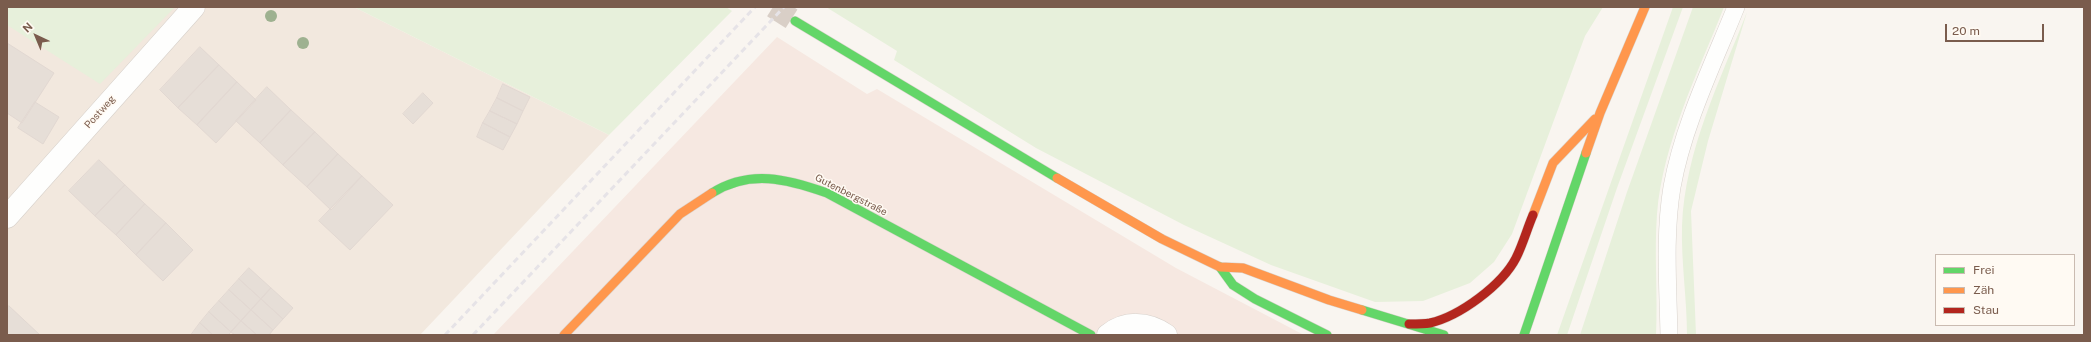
<!DOCTYPE html>
<html>
<head>
<meta charset="utf-8">
<style>
  body { margin:0 }
  #map { position:relative; width:2091px; height:342px; overflow:hidden; background:#f9f5f0; font-family:"Public Sans",sans-serif }
  canvas { display:block }
  .frame { position:absolute; inset:0; border:8px solid #7a5c4d; pointer-events:none }
  .legend { position:absolute; left:1935px; top:254px; width:140px; height:72px; box-sizing:border-box; background:#fffaf3; border:1px solid #cabbb1; margin:0; padding:5px 7px; list-style:none; font-size:12px; color:#7a5c4d }
  .legend li { display:flex; align-items:center; gap:8px; height:20px }
  .legend b { width:20px; border:1px solid #cabbb1 }
  .north { position:absolute; left:16px; top:16px; width:40px; height:40px; -webkit-text-stroke:3px #fffaf3; paint-order:stroke; rotate:316deg; font-size:11px; font-weight:700; line-height:16px; text-align:center; color:#7a5c4d }
  .north::after { content:''; display:block; margin:auto; width:14px; height:18px; background:#7a5c4d; clip-path:polygon(50% 0,100% 100%,50% 72%,0 100%) }
  .scale { position:absolute; left:1945px; top:24px; width:99px; height:18px; box-sizing:border-box; border:2px solid #7a5c4d; border-top:0; padding-left:5px; font-size:12px; line-height:14px; white-space:nowrap; color:#7a5c4d; -webkit-text-stroke:3px #fffaf3; paint-order:stroke }
</style>
</head>
<body>
<div id="map">
<canvas width="2091" height="342"></canvas>
<div class="frame"></div>
<ul class="legend">
<li><b style="height:5px;background:#63d668"></b>Frei</li>
<li><b style="height:5px;background:#ff974d"></b>Zäh</li>
<li><b style="height:5px;background:#b3261e"></b>Stau</li>
</ul>
<div class="north">N</div>
<div class="scale">20 m</div>
</div>
<script>
const ctx = document.querySelector('canvas').getContext('2d');
ctx.lineJoin = 'round';
function paint(path, color) { ctx.fillStyle = color; ctx.fill(path, 'evenodd'); }
function strokePath(path, color, width, dash) { ctx.strokeStyle = color; ctx.lineWidth = width; ctx.lineCap = dash ? 'butt' : 'round'; ctx.setLineDash(dash || []); ctx.stroke(path); }
function drawText(font, color, halo, rows, align = 'center') {
  ctx.font = font + ' "Public Sans",sans-serif'; ctx.lineWidth = 3; ctx.setLineDash([]); ctx.textBaseline = 'middle'; ctx.strokeStyle = halo; ctx.fillStyle = color; for (const [text, x, y, turn = 0] of rows) {
    ctx.save(); ctx.translate(x, y); ctx.rotate((+turn || 0) * Math.PI / 180); ctx.textAlign = isNaN(turn) ? turn : align; if (halo) ctx.strokeText(text, 0, 0); ctx.fillText(text, 0, 0); ctx.restore();
  }
}
const residential = new Path2D(`
  M7 7H354L609 135 420 335H7Z`);
const commercial = new Path2D(`
  M777 37 867 94 877 89 1176 268 1304 335H493Z`);
const green = new Path2D(`
  M7 7H175L100 84 7 25Z
  M354 7H726L732 11 609 135Z
  M826 7H1603L1585 36 1512 234 1494 262 1470 283 1423 301 1375 302 1271 265 1184 225 1036 148 894 60 897 51Z
  M1673 7H1683L1617 188 1567 335H1557Z
  M1693 7H1724C1698 73 1663 142 1657 214 1654 254 1658 295 1656 335H1580L1627 192Z
  M1747 12 1708 141 1691 211 1696 335H1687C1687 299 1681 262 1682 226 1685 150 1720 81 1747 12Z`);
const building = new Path2D(`
  M7 43 54 73 22 123 7 113Z
  M200 47 219 65 178 108 160 90Z
  M219 65 237 82 197 125 178 108Z
  M237 82 256 100 216 143 197 125Z
  M503 84 530 97 523 111 497 98Z
  M267 87 291 110 260 143 236 121Z
  M423 93 433 103 413 124 403 114Z
  M497 98 523 111 517 124 490 111Z
  M35 102 59 117 43 144 18 128Z
  M291 110 315 132 283 165 260 143Z
  M490 111 517 124 510 137 483 123Z
  M483 123 510 137 503 150 477 137Z
  M315 132 338 154 307 187 283 165Z
  M338 154 362 176 331 210 307 187Z
  M99 160 125 185 95 216 69 191Z
  M362 176 393 205 350 250 319 221Z
  M125 185 145 204 116 235 95 216Z
  M145 204 166 223 136 255 116 235Z
  M166 223 193 250 163 281 136 255Z
  M249 268 271 288 261 299 239 279Z
  M239 279 261 299 251 310 229 290Z
  M271 288 293 308 283 319 261 299Z
  M229 290 251 310 241 321 219 301Z
  M261 299 283 319 273 330 251 310Z
  M219 301 241 321 231 332 209 312Z
  M9 306 40 335H7V308Z
  M251 310 273 330 269 335H257L241 321Z
  M209 312 231 332 228 335H213L200 323Z
  M241 321 257 335H235L231 332Z
  M200 323 213 335H191Z`);
const secondaryTunnel = new Path2D(`
  M773 7 795 21`);
const lane = new Path2D(`
  M1669 335C1668 286 1664 235 1672 187 1683 126 1713 64 1736 7`);
const street = new Path2D(`
  M7 217 194 7
  M1108 335C1125 321 1148 322 1166 335`);
const fast = new Path2D(`
  M795 21 1057 178
  M712 193C750 169 787 179 827 193L1091 335
  M1220 267 1233 285 1255 299 1327 335
  M1362 310 1444 335
  M1524 335 1586 153`);
const slow = new Path2D(`
  M1586 153 1600 113 1645 7
  M1057 178 1162 239 1220 267 1243 268 1329 300 1362 310
  M1533 215 1553 163 1595 119
  M564 335 680 214 712 193`);
const jam = new Path2D(`
  M1409 324C1416 324 1424 324 1430 323 1460 316 1502 285 1516 258 1523 244 1527 229 1533 215`);
const rail = new Path2D(`
  M445 335 755 7
  M473 335 784 7`);
const trees = [
  [271,16],
  [303,43]
];
const streetNames = [
  ["Postweg",100,112,-48],
  ["Gutenbergstraße",851,195,27]
];
paint(residential, '#f2e8de');
paint(commercial, '#f6e8e1');
paint(green, '#e7f0db');
paint(building, '#e6ded7');
strokePath(building, '#e2d8d2', 1);
strokePath(secondaryTunnel, '#d9cfc7', 22, [22, 11]);
strokePath(lane, '#d7d1cb', 18);
strokePath(street, '#d7d1cb', 23);
strokePath(fast, '#d9d2cb', 10);
strokePath(slow, '#d9d2cb', 10);
strokePath(jam, '#d9d2cb', 10);
strokePath(lane, '#fefefd', 17);
strokePath(street, '#fefefd', 22);
strokePath(fast, '#63d668', 9);
strokePath(slow, '#ff974d', 9);
strokePath(jam, '#b3261e', 9);
strokePath(rail, '#e6e3e7', 3, [6, 4]);
ctx.fillStyle = '#9eb190';
for (const [x, y] of trees) { ctx.beginPath(); ctx.arc(x, y, 6, 0, 2 * Math.PI); ctx.fill(); }
drawText('10px', '#7a5c4d', '#fffaf3', streetNames);
</script>
</body>
</html>
